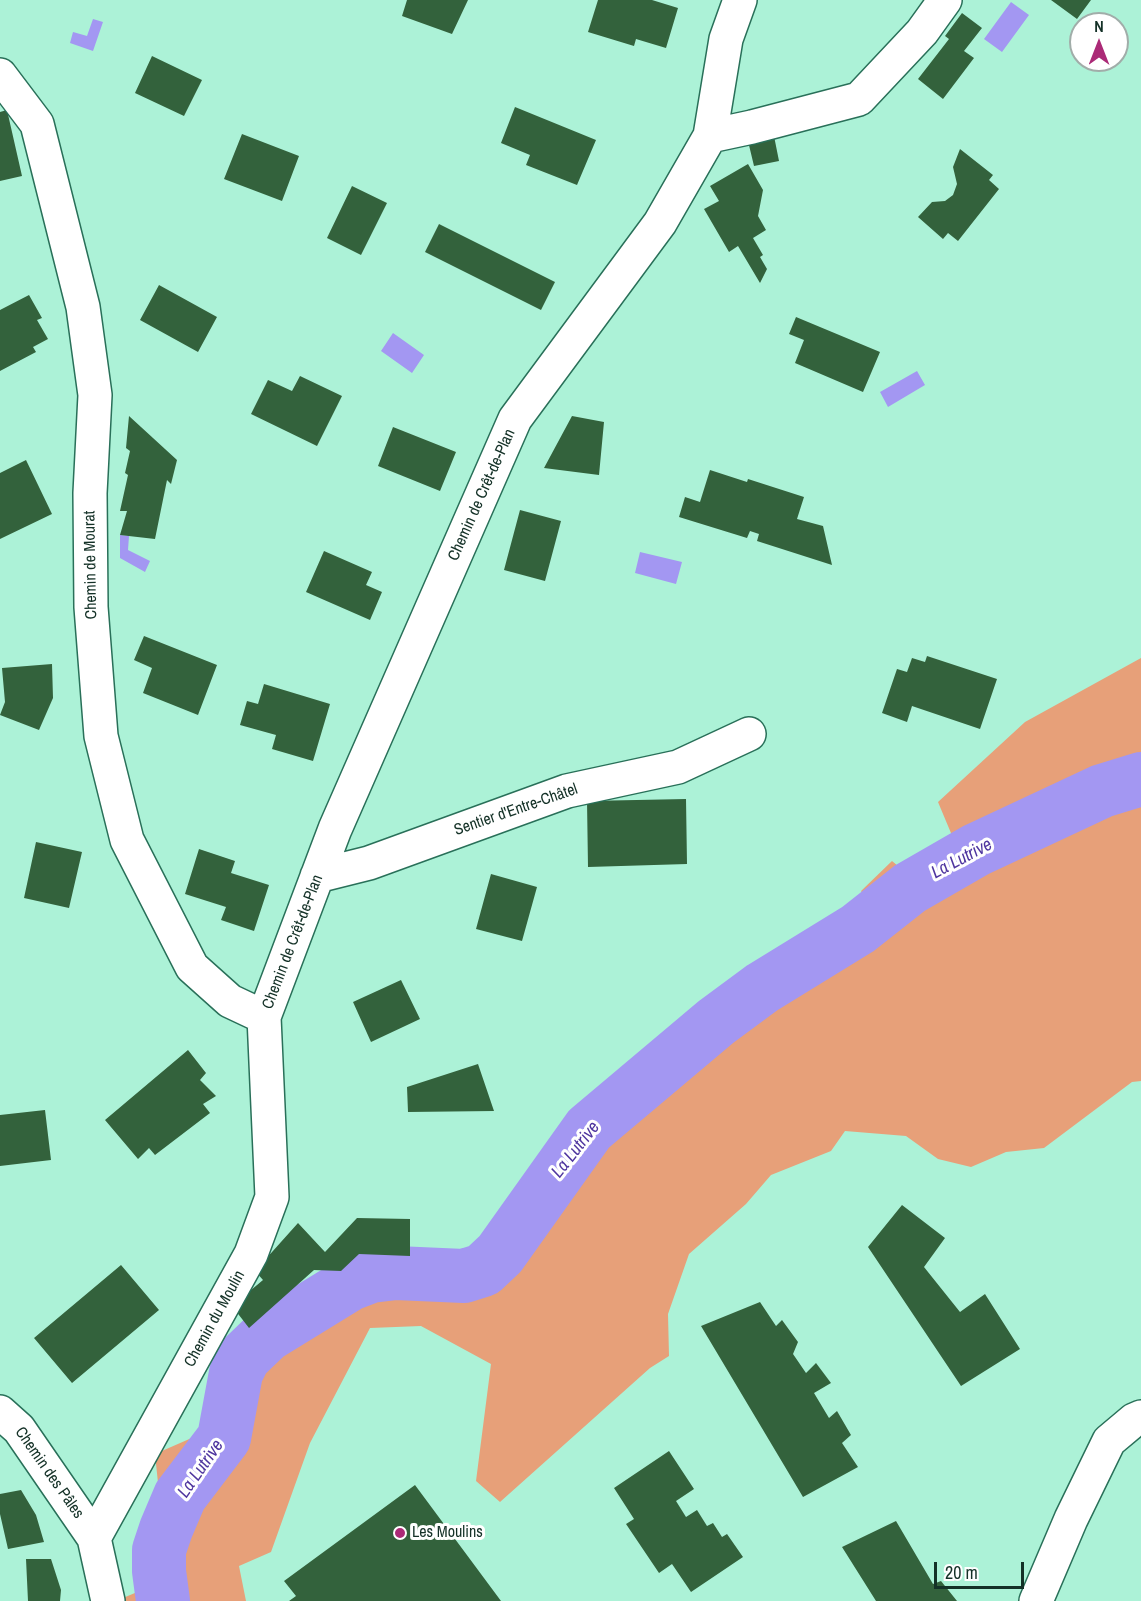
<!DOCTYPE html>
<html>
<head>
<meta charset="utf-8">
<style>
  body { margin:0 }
  #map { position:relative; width:1141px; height:1601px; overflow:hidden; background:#acf2d7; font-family:"Archivo Narrow",sans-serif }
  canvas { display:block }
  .north { position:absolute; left:1069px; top:12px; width:60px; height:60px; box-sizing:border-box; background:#fff; border:2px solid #a1ada9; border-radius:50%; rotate:0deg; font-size:16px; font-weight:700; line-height:24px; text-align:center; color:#143127 }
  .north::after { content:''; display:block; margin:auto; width:21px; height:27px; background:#ab2a77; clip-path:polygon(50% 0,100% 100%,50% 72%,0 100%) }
  .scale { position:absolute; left:934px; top:1562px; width:90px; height:27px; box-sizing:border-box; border:3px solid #143127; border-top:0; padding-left:8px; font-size:18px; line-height:21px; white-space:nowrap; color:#143127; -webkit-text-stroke:4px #fff; paint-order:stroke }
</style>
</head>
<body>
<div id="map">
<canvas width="1141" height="1601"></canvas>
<div class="north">N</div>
<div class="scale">20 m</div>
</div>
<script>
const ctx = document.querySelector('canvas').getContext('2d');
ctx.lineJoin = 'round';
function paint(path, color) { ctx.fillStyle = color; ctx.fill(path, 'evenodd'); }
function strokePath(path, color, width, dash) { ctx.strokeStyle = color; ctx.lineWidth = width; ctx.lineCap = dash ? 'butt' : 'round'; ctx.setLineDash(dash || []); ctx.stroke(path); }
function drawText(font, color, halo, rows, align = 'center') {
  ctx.font = font + ' "Archivo Narrow",sans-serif'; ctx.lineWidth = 6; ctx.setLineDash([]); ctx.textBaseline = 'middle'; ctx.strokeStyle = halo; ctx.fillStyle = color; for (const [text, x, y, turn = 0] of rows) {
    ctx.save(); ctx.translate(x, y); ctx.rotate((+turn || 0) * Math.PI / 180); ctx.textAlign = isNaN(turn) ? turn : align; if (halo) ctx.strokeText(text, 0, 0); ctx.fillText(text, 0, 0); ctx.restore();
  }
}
const green = new Path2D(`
  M1141 658V1081L1132 1082 1044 1148 1006 1152 971 1167 938 1159 906 1136 845 1131 831 1151 771 1175 746 1204 689 1254 668 1314 669 1356 650 1368 500 1502 476 1481 491 1364 421 1326 370 1328 310 1443 271 1552 239 1566 246 1601H124L123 1598 168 1579 155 1454 219 1426 228 1346 335 1279 478 1269 741 1008 817 966 881 925 861 891 892 861 923 887 961 857 938 802 1025 722Z`);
const water = new Path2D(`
  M1011 2 1029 15 1002 52 984 39Z
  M93 19 103 22 93 51 70 43 73 32 87 36Z
  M393 333 424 355 412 373 381 351Z
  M917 371 925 385 888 407 880 392Z
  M120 535 129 536 128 550 150 561 145 572 120 558Z
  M640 552 682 562 676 584 635 573Z`);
const river = new Path2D(`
  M163 1601 159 1571V1550L166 1529 180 1496 224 1438 236 1373 244 1357 267 1335 350 1284 371 1276 396 1273 464 1276 483 1270 500 1254 589 1129 716 1022 762 988 858 929 910 888 976 850 1102 791 1141 779`);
const building = new Path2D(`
  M407 0H468L452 34 402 16Z
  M598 0H652L678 8 666 48 636 39 634 46 588 32Z
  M1051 0H1091L1077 19Z
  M962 13 982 28 964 51 974 58 943 99 918 79 949 39 945 36Z
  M152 56 202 80 184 116 135 93Z
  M515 107 596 140 577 185 526 165 530 155 501 143Z
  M7 110 22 176 0 181V112Z
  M242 134 299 156 282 201 224 179Z
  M774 136 779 161 754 166 748 141Z
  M960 149 993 175 989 180 999 189 958 241 948 233 943 239 918 217 932 202 945 201 953 195 957 184 953 167Z
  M748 164 763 190 758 216 766 230 753 238 763 255 760 257 767 269 760 283 738 246 729 252 704 209 719 201 710 186Z
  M352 186 387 203 361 255 327 238Z
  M439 224 555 282 541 310 425 252Z
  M159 285 217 317 198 352 140 320Z
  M29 295 42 318 37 320 48 339 33 347 36 352 0 371V310Z
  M796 317 880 352 863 392 795 363 804 340 789 334Z
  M300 376 342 396 317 446 251 414 268 380 292 391Z
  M129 416 177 460 171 484 167 480 155 539 120 535 127 511H120L128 475 125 473 130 451 126 448Z
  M572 416 604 422 599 475 544 468Z
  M393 427 456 452 440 491 378 466Z
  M26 460 52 514 0 539V473Z
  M710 470 747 482 748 479 804 497 797 519 823 526 832 565 757 541 759 534 750 531 747 538 679 517 685 497 700 502Z
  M520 510 561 521 545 581 504 570Z
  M324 551 372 572 366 585 382 592 370 620 306 592Z
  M144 636 217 665 198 715 143 693 152 668 134 660Z
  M927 656 997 679 980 729 912 706 907 722 882 713 897 669 907 672 912 658 925 662Z
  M52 664 53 698 39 730 0 715 5 702 2 668Z
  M264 684 330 704 313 761 272 749 276 735 240 725 247 701 258 704Z
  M686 799 687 864 588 867 587 801Z
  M36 842 82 852 69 908 24 898Z
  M199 849 235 861 231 873 269 885 254 931 221 920 226 907 185 894Z
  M491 874 537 887 522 941 476 929Z
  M401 980 420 1019 371 1042 353 1002Z
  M188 1050 206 1073 200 1080 216 1096 203 1104 210 1113 155 1155 149 1148 138 1159 105 1120Z
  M478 1064 494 1111 408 1112 407 1087Z
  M45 1110 51 1160 0 1166V1115Z
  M902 1205 945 1238 924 1267 960 1312 985 1294 1020 1349 961 1386 868 1247Z
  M357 1218 410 1219V1256L359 1254 341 1271 314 1270 249 1328 232 1306 263 1280 255 1271 298 1223 325 1252Z
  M121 1265 159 1310 72 1383 34 1338Z
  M760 1302 776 1326 782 1320 798 1342 793 1354 806 1373 816 1363 831 1383 814 1393 829 1418 837 1411 851 1435 842 1443 858 1467 803 1497 701 1326Z
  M669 1451 694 1489 676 1501 686 1517 697 1510 707 1526 713 1523 722 1537 727 1534 743 1557 691 1592 672 1564 659 1573 626 1524 634 1519 614 1488Z
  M415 1485 501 1601H289L296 1596 284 1581Z
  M21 1490 36 1515 44 1542 8 1549 0 1514V1494Z
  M896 1521 933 1584 941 1581 957 1601H876L842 1547Z
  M26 1559H51L61 1590 60 1601H28Z`);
const minor = new Path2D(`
  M0 75 37 124 83 307 95 395 90 493 91 607 101 736 127 840 192 967 230 1001 264 1017
  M710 136 752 127 859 99 922 32 945 0
  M317 876 369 863 567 791 678 767 749 734
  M0 1412 19 1429 94 1538
  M108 1601 94 1538 251 1254 272 1197 264 1017 335 829 515 419 660 223 710 136 726 39 740 0
  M1036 1601 1071 1519 1109 1441 1134 1420 1141 1417`);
const markers = [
  [400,1533,6,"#ab2a77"]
];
const streetNames = [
  ["Chemin de Crêt-de-Plan",482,495,-66],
  ["Chemin de Mourat",91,565,-91],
  ["Sentier d'Entre-Châtel",516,810,-19],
  ["Chemin de Crêt-de-Plan",293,942,-69],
  ["Chemin du Moulin",215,1319,-61],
  ["Chemin des Pâles",49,1473,55]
];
const poiNames = [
  ["Les Moulins",412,1533]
];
const waterNames = [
  ["La Lutrive",962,859,-28],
  ["La Lutrive",576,1150,-52],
  ["La Lutrive",201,1469,-55]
];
paint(green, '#e7a079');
paint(water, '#a397f2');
strokePath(river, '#a397f2', 54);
paint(building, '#33623c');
strokePath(minor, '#297059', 36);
strokePath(minor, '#fff', 33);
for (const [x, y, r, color] of markers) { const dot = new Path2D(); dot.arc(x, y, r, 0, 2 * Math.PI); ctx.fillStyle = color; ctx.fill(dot); strokePath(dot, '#fff', 2); }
drawText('16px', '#143127', '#fff', streetNames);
drawText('16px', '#143127', '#fff', poiNames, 'left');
drawText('italic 18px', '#4f369f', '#fff', waterNames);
</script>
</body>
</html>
